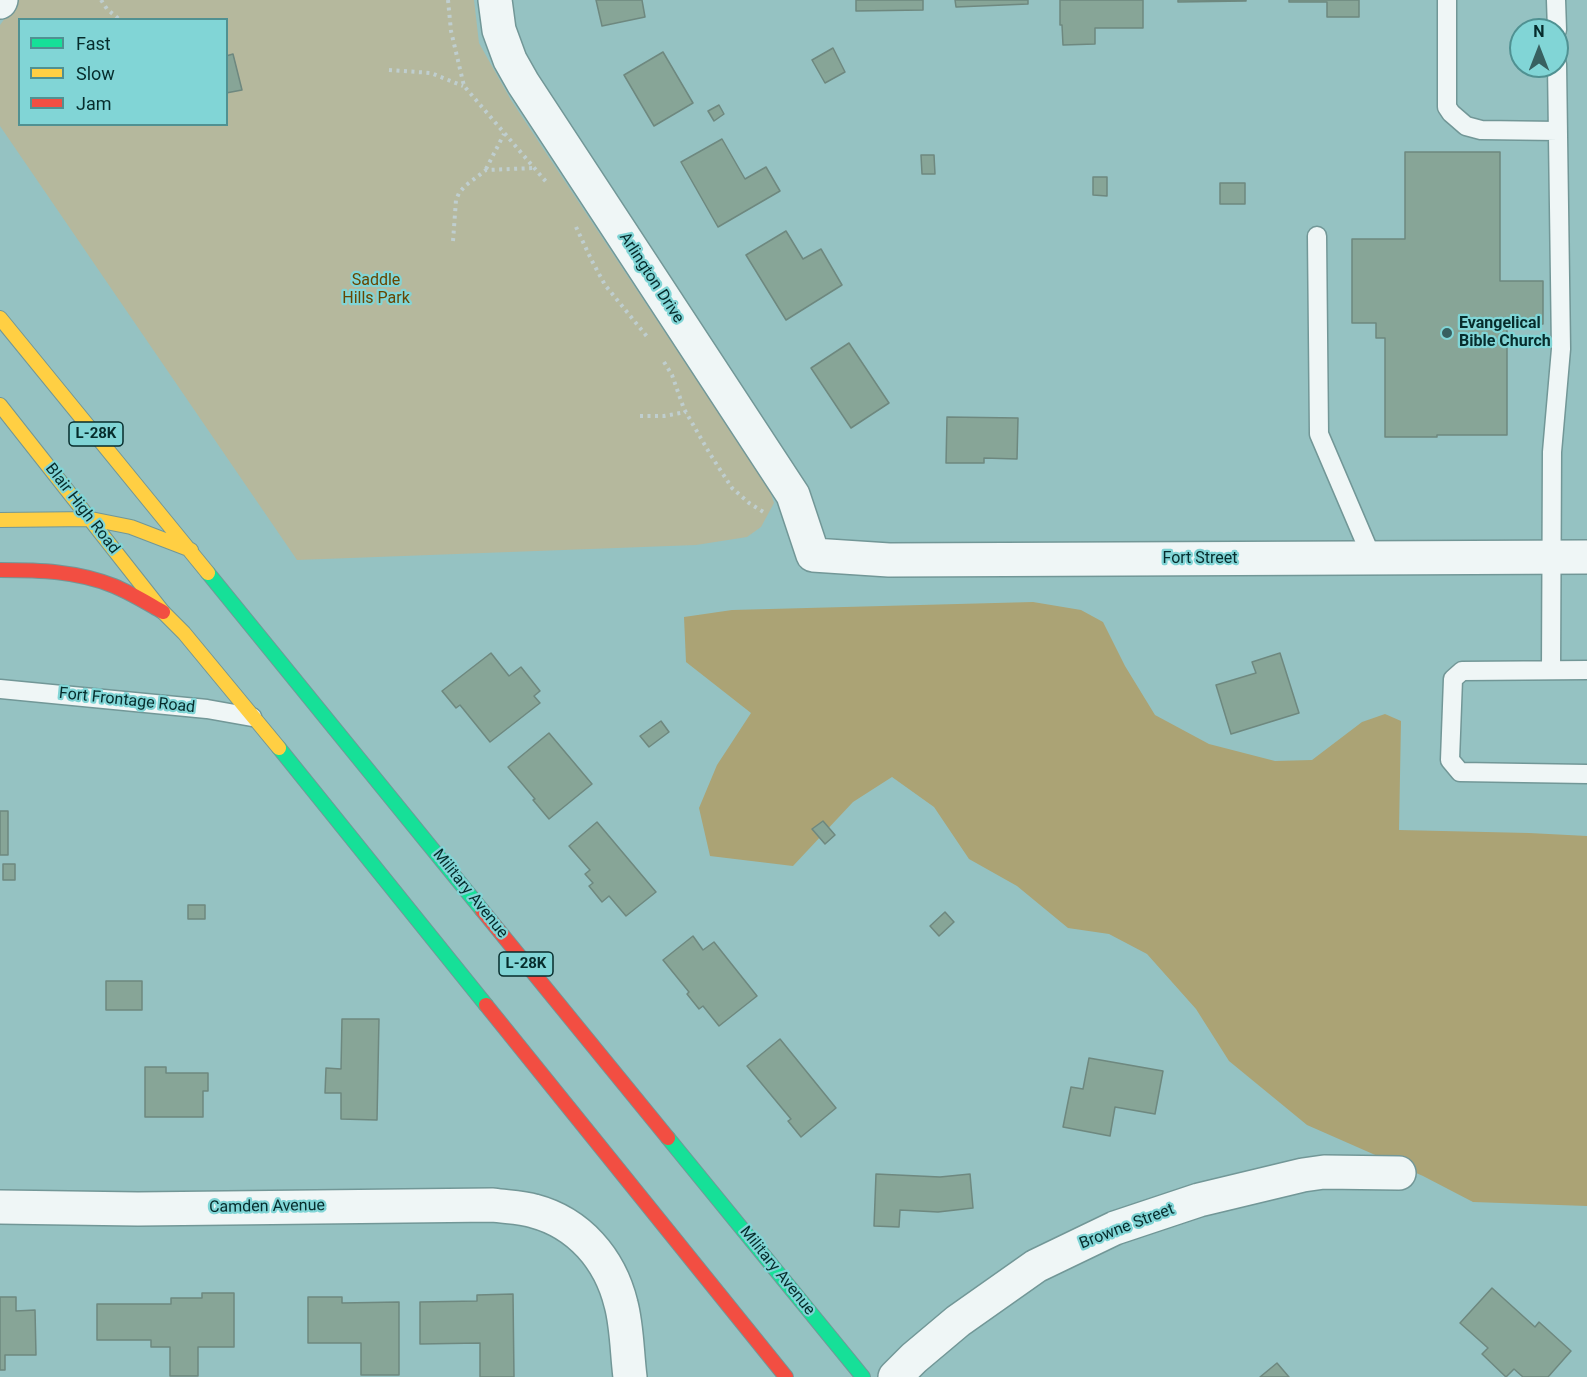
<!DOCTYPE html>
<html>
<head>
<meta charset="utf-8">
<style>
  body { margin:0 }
  #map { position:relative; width:1587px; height:1377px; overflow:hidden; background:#95c2c2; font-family:Roboto,sans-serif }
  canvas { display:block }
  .legend { position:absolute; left:18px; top:18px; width:210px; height:108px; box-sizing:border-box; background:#81d5d6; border:2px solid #509192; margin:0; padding:8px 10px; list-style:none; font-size:18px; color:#062c2c }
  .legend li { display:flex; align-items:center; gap:12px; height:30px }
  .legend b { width:30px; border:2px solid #509192 }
  .north { position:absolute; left:1509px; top:18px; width:60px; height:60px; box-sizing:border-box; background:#81d5d6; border:2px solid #509192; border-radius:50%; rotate:0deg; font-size:16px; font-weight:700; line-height:24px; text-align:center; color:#062c2c }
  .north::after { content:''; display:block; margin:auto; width:21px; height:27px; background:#386060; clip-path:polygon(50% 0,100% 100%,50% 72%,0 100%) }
</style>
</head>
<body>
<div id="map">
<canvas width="1587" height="1377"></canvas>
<ul class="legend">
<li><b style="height:8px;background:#16e098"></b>Fast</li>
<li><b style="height:8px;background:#ffcf43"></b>Slow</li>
<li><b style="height:8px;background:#f24e42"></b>Jam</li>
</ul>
<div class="north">N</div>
</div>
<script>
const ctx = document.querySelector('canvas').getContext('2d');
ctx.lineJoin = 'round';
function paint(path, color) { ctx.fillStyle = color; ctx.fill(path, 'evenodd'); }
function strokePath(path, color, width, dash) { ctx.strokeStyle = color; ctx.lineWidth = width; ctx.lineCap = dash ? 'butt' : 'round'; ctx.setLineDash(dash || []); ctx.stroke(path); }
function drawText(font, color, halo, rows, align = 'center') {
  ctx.font = font + ' Roboto,sans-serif'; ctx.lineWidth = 4.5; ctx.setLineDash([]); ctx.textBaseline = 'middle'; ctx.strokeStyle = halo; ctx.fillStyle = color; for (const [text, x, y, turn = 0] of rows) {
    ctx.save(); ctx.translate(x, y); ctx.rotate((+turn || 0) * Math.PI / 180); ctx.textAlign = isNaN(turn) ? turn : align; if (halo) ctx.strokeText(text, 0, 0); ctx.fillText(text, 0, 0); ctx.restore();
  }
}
const green = new Path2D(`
  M18 0H474L479 43 511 100 770 491 774 503 761 527 747 537 696 545 297 560 0 126V25ZM20 20H226V124H20Z`);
const forest = new Path2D(`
  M1033 602 1081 610 1103 622 1125 666 1155 715 1209 744 1275 761 1312 760 1362 722 1385 714 1401 721 1399 830 1529 833 1587 836V1206L1473 1202 1423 1176 1307 1125 1229 1061 1196 1009 1147 954 1109 934 1068 928 1017 886 969 859 934 807 892 777 853 802 793 866 710 856 699 808 717 765 751 713 686 662 684 617 732 610Z`);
const building = new Path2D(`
  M596 0H642L645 17 602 26Z
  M856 0H923V10L856 11Z
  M955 0H1028V4L956 7Z
  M1060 0H1143V28H1095V44L1063 45 1062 25H1060Z
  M1178 0H1246V1L1178 2Z
  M1289 0H1359V17H1327V2H1289Z
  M833 48 845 72 825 83 812 60Z
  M663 52 693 103 654 126 624 75Z
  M233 54 242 90 226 93V56Z
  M719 105 724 114 714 121 708 111Z
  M722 139 745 179 766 167 780 191 718 227 681 162Z
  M1405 152H1500V281H1543V324H1507V435H1437V437H1385V338H1376V323H1352V239H1405Z
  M921 155H934L935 174H922Z
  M1093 177H1107V196L1093 195Z
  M1220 183H1245V204H1220Z
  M786 231 803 259 821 249 842 285 786 320 746 255Z
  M849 343 889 403 851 428 811 368Z
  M947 417 1018 418 1017 459 984 458V463H946Z
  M491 653 509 676 521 667 540 691 534 696 540 703 490 742 460 705 456 708 442 691Z
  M1280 653 1299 713 1231 734 1216 685 1256 673 1252 662Z
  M661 721 669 732 649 747 640 736Z
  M549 733 592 784 549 819 533 800 535 799 508 767Z
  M0 811H8V855H0Z
  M823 821 835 835 825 844 812 829Z
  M597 822 656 892 626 916 609 896 602 902 589 886 593 883 585 874 590 870 569 846Z
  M3 864H15V880H3Z
  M188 905H205V919H188Z
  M945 912 954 922 939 936 930 926Z
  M693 936 703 950 714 942 757 996 719 1026 703 1006 699 1009 687 994 689 992 663 960Z
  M106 981H142V1010H106Z
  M342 1019H379L377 1120 341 1119V1093H325L326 1068 341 1069Z
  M780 1039 836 1108 801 1137 788 1121 791 1119 747 1066Z
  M1089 1058 1163 1071 1155 1114 1115 1107 1110 1136 1063 1127 1071 1087 1083 1089Z
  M145 1067H166V1073H208V1091H203V1117H145Z
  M876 1174 940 1177 970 1174 973 1208 938 1212 900 1210 899 1227 874 1226Z
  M1492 1288 1535 1327 1539 1322 1571 1351 1548 1377H1523L1514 1369 1506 1377 1482 1354 1488 1348 1460 1323Z
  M202 1293H234V1347H198V1376H170V1347H151V1340H97V1304H171V1298H202Z
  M513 1294 514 1377H480V1343L420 1344V1302L477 1301V1295Z
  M0 1297H16V1311L35 1310 36 1355H5V1370H0Z
  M308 1297H342V1303L399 1302V1375H361V1343H308Z
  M1277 1363 1289 1377H1260Z`);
const path = new Path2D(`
  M101 0 107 9 120 20
  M448 0 451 31 464 86 548 184
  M389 70 431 73 463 86
  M486 169 504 134
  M576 227 592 261 605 285 649 339
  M453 241 456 200 459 193 465 186 486 170 534 168
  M664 362 672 375 684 409 710 454 732 488 749 503 765 513
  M640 416H664L686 412`);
const lane = new Path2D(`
  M1447 0V107L1451 113 1466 126 1481 130 1558 131
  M1556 0 1557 30
  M1317 236 1319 434 1372 558
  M1551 670 1552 452 1561 349 1557 64
  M1587 670 1462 671 1453 679 1450 760 1460 772 1587 774
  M0 689 207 709 252 717`);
const street = new Path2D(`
  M495 0 499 30 510 60 523 83 793 495 813 555 889 560 1587 557
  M0 2 1 0
  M0 1207 138 1209 493 1205C506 1207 521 1207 534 1211 579 1223 610 1259 621 1304 627 1326 627 1353 630 1377
  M895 1377 914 1358 958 1321 1036 1266 1115 1228 1199 1200 1303 1175 1324 1172 1399 1173`);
const fast = new Path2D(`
  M208 573 482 910
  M279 748 486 1005
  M668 1138 863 1377`);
const slow = new Path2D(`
  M0 318 208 573
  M0 405 163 612 184 633 279 748
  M0 520 91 519 131 527 191 550`);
const jam = new Path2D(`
  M0 570C39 570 77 571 114 586 131 593 147 603 163 612
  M482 910 668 1138
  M486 1005 786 1377`);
const markers = [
  [1447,333,6,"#386060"]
];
const shields = [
  [96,434,54],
  [526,964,54]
];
const shieldNames = [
  ["L-28K",96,434],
  ["L-28K",526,964]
];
const streetNames = [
  ["Arlington Drive",651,278,57],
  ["Blair High Road",82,509,52],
  ["Fort Street",1200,559],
  ["Fort Frontage Road",127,701,6],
  ["Military Avenue",470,894,51],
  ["Camden Avenue",267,1207,-1],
  ["Browne Street",1127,1227,-21],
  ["Military Avenue",777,1271,51]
];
const parkNames = [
  ["Saddle",376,281],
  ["Hills Park",376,299]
];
const poiNames = [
  ["Evangelical",1459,324],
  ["Bible Church",1459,342]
];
paint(green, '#b5b89d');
paint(forest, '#aba375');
paint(building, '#87a597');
strokePath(building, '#6e887f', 1.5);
strokePath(lane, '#729797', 21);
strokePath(street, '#729797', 36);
strokePath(fast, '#729797', 16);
strokePath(slow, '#729797', 16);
strokePath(jam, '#729797', 16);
strokePath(path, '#bfcecf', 4, [3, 4.5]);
strokePath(lane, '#eff6f6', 18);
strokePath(street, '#eff6f6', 33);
strokePath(fast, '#16e098', 14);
strokePath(slow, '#ffcf43', 14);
strokePath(jam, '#f24e42', 14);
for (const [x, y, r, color] of markers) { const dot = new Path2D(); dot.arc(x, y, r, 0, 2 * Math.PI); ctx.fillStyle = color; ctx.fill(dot); strokePath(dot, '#81d5d6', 2); }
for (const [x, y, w] of shields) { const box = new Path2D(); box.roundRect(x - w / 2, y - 12, w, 24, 4.5); ctx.fillStyle = '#81d5d6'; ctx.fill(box); strokePath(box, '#062c2c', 1.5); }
drawText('bold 15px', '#062c2c', null, shieldNames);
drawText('16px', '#062c2c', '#81d5d6', streetNames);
drawText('16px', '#674500', '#81d5d6', parkNames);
drawText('bold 16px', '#062c2c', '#81d5d6', poiNames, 'left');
</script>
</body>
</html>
